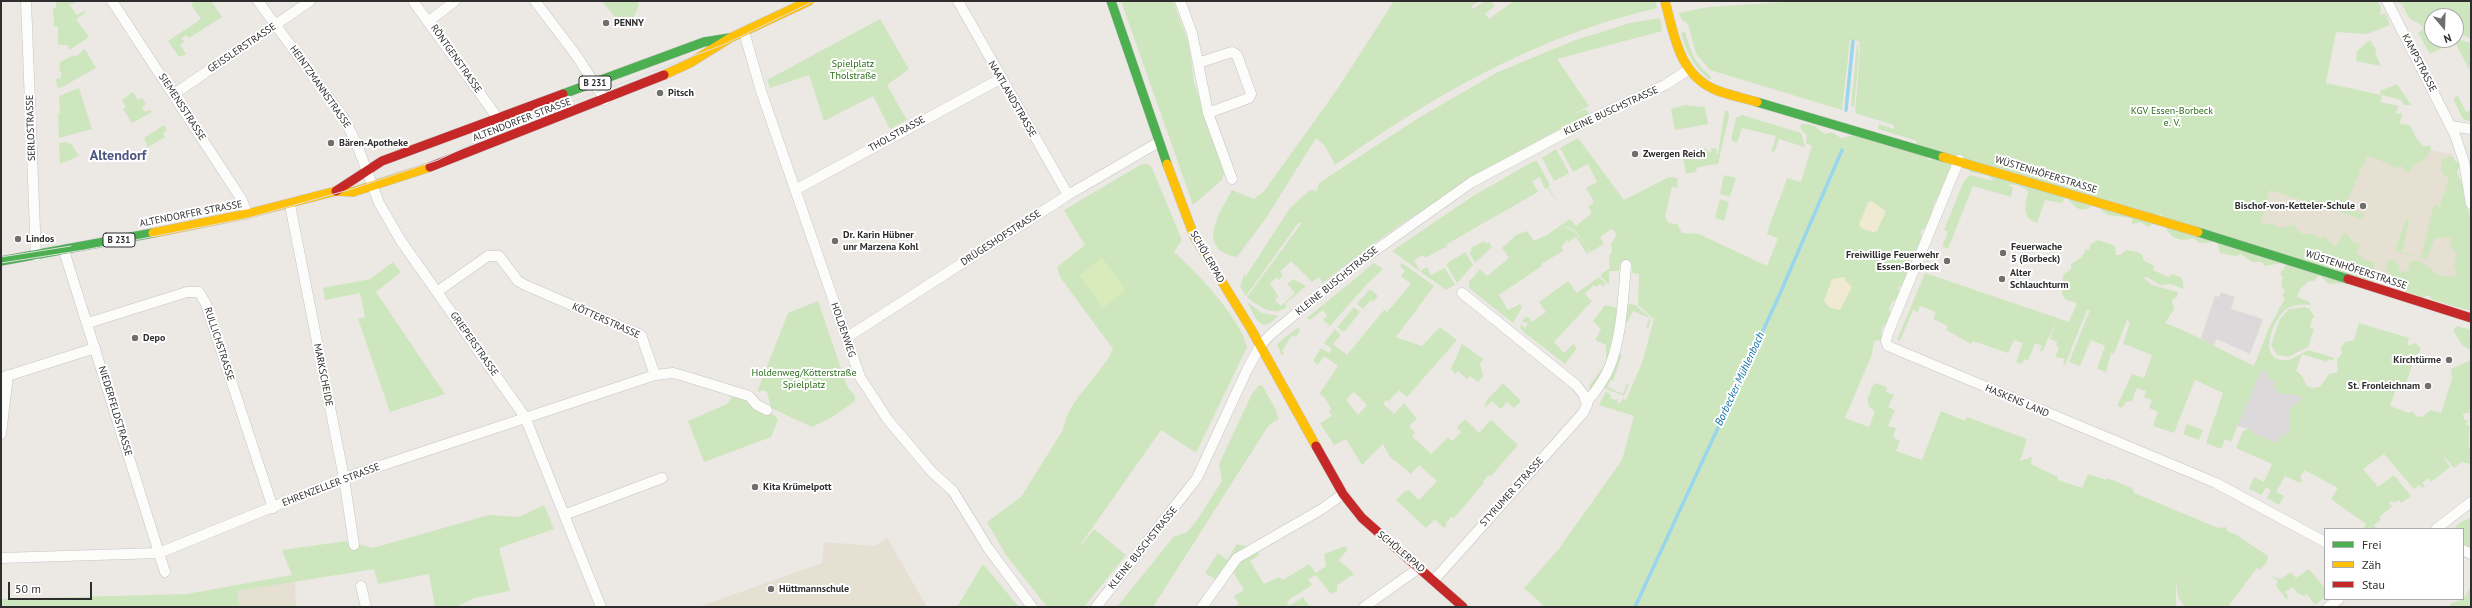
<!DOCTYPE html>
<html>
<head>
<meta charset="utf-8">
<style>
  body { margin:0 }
  #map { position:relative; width:2472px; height:608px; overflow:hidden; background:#ece8e4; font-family:"PT Sans",sans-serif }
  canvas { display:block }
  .frame { position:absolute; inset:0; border:2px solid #2e2e2e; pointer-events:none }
  .legend { position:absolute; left:2324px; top:528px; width:140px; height:72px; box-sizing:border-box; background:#fff; border:1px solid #ababab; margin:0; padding:5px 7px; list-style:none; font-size:12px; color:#2e2e2e }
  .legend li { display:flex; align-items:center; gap:8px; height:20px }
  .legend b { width:20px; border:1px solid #ababab }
  .north { position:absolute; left:2424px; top:8px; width:40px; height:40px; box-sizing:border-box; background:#fff; border:1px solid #ababab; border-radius:50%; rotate:161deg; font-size:11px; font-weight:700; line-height:16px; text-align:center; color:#2e2e2e }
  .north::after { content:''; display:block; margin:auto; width:14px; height:18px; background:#706f6e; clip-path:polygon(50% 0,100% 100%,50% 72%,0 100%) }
  .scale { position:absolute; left:8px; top:582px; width:84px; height:18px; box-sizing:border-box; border:2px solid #2e2e2e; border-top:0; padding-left:5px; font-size:12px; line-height:14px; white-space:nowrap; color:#2e2e2e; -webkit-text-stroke:3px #fff; paint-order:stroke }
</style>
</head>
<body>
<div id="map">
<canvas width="2472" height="608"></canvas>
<div class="frame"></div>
<ul class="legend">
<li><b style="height:5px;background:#4caf50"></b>Frei</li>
<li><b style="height:5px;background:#ffc107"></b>Zäh</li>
<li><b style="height:5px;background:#c62828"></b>Stau</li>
</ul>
<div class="north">N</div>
<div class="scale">50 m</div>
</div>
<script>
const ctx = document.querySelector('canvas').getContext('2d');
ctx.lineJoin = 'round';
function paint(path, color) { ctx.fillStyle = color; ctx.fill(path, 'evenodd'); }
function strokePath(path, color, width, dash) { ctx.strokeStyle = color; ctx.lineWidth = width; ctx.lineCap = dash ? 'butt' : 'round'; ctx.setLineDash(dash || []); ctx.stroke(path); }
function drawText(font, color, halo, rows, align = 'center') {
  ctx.font = font + ' "PT Sans",sans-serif'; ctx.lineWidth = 4; ctx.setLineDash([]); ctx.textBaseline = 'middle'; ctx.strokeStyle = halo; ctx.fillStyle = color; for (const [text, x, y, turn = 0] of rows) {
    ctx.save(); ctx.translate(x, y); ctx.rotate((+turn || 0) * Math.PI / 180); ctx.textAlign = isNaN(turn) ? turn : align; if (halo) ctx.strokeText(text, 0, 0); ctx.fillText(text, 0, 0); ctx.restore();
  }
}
const industrial = new Path2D(`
  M2221 292 2235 297 2231 309 2263 319 2250 354 2217 339 2213 347 2201 338 2215 296 2219 297Z
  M2261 370 2269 374 2267 378 2308 397 2284 447 2253 433 2249 429 2237 426Z`);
const education = new Path2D(`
  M2263 120 2452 154 2457 177 2461 300 2328 255 2259 229Z
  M887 538 927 607H698L822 563 824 542 875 546Z
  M295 581 296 607H239L238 591Z`);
const green = new Path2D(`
  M56 1H73L75 4H69L77 15 84 11 86 12 76 19 89 37 69 50 68 45H58V27L54 26 53 8H56Z
  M195 1H211L222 17 189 38 186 35 182 38 184 42 180 45 186 54 179 57 168 41 201 19 191 4Z
  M602 1H637L639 5 630 25 623 27Z
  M1121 1H1173L1189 44 1194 82 1224 173 1222 180 1193 205Z
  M1394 1H1479L1471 7 1473 9 1485 1H1491L1495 6 1485 14 1489 19 1514 1H1655L1657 8C1534 37 1438 93 1335 165L1325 146 1316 138 1266 218 1237 257C1195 249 1219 214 1232 190L1254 199 1265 190 1338 88Z
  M1803 1H2377L2381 7 2380 15 2385 13 2390 25 2367 34 2336 32 2326 83 2381 95 2380 91 2397 84 2411 105H2404L2401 100 2382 95 2380 102 2398 106 2396 114 2402 113 2400 124 2410 125 2416 138 2423 146H2431V149L2426 158 2413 166 2409 172 2404 171 2402 166 2394 168 2387 163 2367 156 2345 206 2363 214 2370 197 2362 219 2270 190 2261 223 2273 224 2280 228 2296 224 2295 228 2302 234H2315L2319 239 2324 236 2335 247 2344 233 2349 235 2351 240 2360 245 2356 253 2368 261 2375 262 2372 273 2376 280C2364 288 2343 281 2329 284L2319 275 2314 281H2309L2300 289 2297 297 2308 301 2311 305C2304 305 2297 304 2290 307 2273 314 2256 363 2286 360 2295 360 2301 352 2309 350L2334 358 2333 361 2328 359 2327 362 2302 354 2296 371 2302 376 2307 386 2313 388 2320 387 2329 374 2338 372 2337 359 2342 354 2341 348 2345 342 2354 340 2359 323 2409 338 2407 346 2415 343 2421 348 2419 353 2411 357 2413 363 2403 392 2396 389 2390 406 2409 413 2412 411 2416 416 2422 417 2431 410 2441 413 2452 379 2451 369 2471 360V412L2463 414 2464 420 2468 419 2466 425H2469V448H2471V459L2469 461 2471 464 2461 462 2454 468 2441 453 2450 467 2431 482 2428 478 2422 483 2425 486 2422 488 2419 485 2414 489 2384 454 2363 469 2378 487 2394 475 2411 496 2401 503 2399 500 2394 503 2392 501 2389 503 2392 507 2379 517 2381 520 2374 525 2377 529H2363L2366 524 2331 499 2338 488 2304 470 2300 477 2302 480 2300 483 2285 476 2276 492 2284 496 2279 505 2267 498 2271 490 2266 487 2262 495 2249 489 2254 477 2264 482 2272 464 2236 448 2243 431 2249 429 2251 432 2276 443 2279 438 2290 432 2289 410 2302 399 2301 396 2278 393 2274 387 2275 382 2267 378 2269 374 2261 370 2231 442 2225 439 2221 449 2206 443 2223 393 2195 380 2174 433 2153 426 2158 412 2149 408 2152 400 2144 397 2146 391 2137 388 2132 401 2126 402 2122 408 2117 406 2132 374 2144 378 2152 355 2124 344 2122 348 2130 322 2127 320 2114 354 2111 353 2106 372 2097 369 2105 346 2091 340 2080 366 2069 362 2090 310H2087L2065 365 2063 364 2065 359 2055 357 2059 348 2056 346 2057 342 2050 339 2057 320 2042 352 2040 351 2042 346 2035 343 2028 361 2024 359 2022 364 2016 362 2023 343 2014 340 2008 353 1973 341 1971 344 1946 330 1948 326 1933 319 1936 312 1920 306 1918 312 1913 310 1900 341 1897 340 1925 273 2069 322 2077 303 2066 300 2062 294 2063 275 2071 269V264L2082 257 2086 249 2089 250 2091 244 2098 240 2115 246 2116 255H2120L2126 250 2138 252 2143 256V260L2154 266 2153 270 2168 277 2173 274 2182 278 2184 289 2171 284 2160 285 2147 277 2144 278 2152 285 2178 292 2177 297 2172 300 2174 309 2165 323C2196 334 2224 352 2254 366L2269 328 2285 298 2282 296 2285 291 2281 286 2283 277 2280 274 2288 262 2265 266 2261 262H2252L2241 254 2235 256 2220 253 2217 242 2200 243 2193 238C2177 244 2164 234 2165 218L2160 214 2155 223 2148 227 2141 222 2132 224V218L2107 215 2093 202 2089 208C2076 213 2073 204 2066 196L2062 203 2045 200 2037 223C2023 219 2023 204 2029 192 2023 187 2014 183 2007 185L2013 187 2011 197 1973 186 1948 249 1943 247V244L1948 232 1944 230 1964 181 1970 175 1993 181 1989 176 1970 172 1967 165 1958 170 1934 203 1929 225 1921 231 1922 242 1916 255C1901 263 1912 280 1898 288L1902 294 1892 302 1889 309 1893 319C1879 328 1883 326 1881 340L1874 341 1872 354 1845 418 1869 427 1875 411 1870 408 1867 400 1874 383 1887 387 1886 392 1894 395 1888 407 1895 410 1888 426 1896 428 1893 437 1900 441 1896 451 1922 460 1941 411 1965 421 1967 417 2027 439 2020 461 2032 457 2031 464 2058 477V480L2082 488 2088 474 2106 480 2107 478 2132 488 2134 493 2218 528 2226 527 2228 532 2235 534 2268 556 2267 562 2260 570 2257 568 2229 605 2230 607 2184 606 2178 597 2176 581V607H1545L1524 588 1558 550 1622 460 1634 416 1599 405 1603 397 1627 408 1603 397 1606 392 1611 395 1610 398 1616 400 1619 398 1617 403H1620L1623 399 1626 400 1642 363 1654 319 1638 305 1639 274 1632 273V264L1620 263 1619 271H1609V285L1601 277V274L1610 268 1609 255 1612 253 1611 244 1617 234 1612 229 1600 237 1604 244 1591 252C1582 241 1580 231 1565 226L1558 231 1565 227C1578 232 1584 241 1590 253L1587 254 1576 237 1568 242 1567 240 1561 247 1563 251 1541 264 1542 266 1499 295 1508 310 1520 304 1522 307 1513 323 1469 288V282L1480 269 1487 276 1509 258 1502 248 1516 235 1527 231 1534 241 1547 235 1570 219 1576 226 1592 213 1588 207 1594 202 1586 188 1597 182 1588 164 1573 172 1560 148 1578 138 1624 200 1669 177H1675V179L1678 178 1677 188 1672 187 1665 217 1669 223 1677 224 1682 233 1699 234 1767 266 1778 238 1767 234C1772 215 1781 198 1787 178L1801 182 1812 146 1806 143 1807 136 1800 128 1801 124C1815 124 1814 126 1825 134L1831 132 1841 138 1854 135 1925 155 1929 160 1933 159 1915 145 1917 141 1878 129 1879 124 1894 129V125L1855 113 1860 51 1859 41 1850 40 1842 110 1710 70 1696 54 1688 24 1682 20 1679 13 1708 7Z
  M2394 1H2471V39C2460 35 2456 27 2456 16H2432V40L2456 39 2471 43V73L2455 42 2430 54 2418 33 2423 29C2419 20 2415 23 2409 18L2402 4Z
  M1660 18 1662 31 1557 59 1589 106 1569 116 1586 109 1589 114C1495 162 1405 216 1323 283L1319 277 1312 282 1291 261 1280 272 1283 275 1279 280 1277 277 1270 283 1278 296 1275 300 1281 306 1295 293 1287 284 1293 279 1306 286 1285 304 1287 307C1273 317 1259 307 1247 297L1301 224 1299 222 1246 296 1240 287 1244 275 1246 276 1290 208 1310 190 1317 191 1319 183 1420 117 1498 72 1573 41 1630 23Z
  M880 19 909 69 887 85 907 120 890 129 873 96 824 121 809 75 770 88 767 80Z
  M1685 31C1690 50 1695 64 1711 76L1710 80C1693 66 1687 53 1681 33Z
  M2370 40 2377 52 2375 53 2381 66 2356 61 2357 51Z
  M1857 42 1859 55 1854 107 1851 106Z
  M85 49 96 68 60 88 57 87 56 79 61 78V72L59 71 60 62 74 55 75 57Z
  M79 88 92 129 59 138 58 114 60 113 59 96Z
  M133 92 138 100 142 98 146 104 142 107 145 112 150 110 152 112 132 123 123 109 126 107 122 100Z
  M2458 96 2466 112 2471 110V122L2463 119 2453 99Z
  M1685 105 1705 107 1708 124 1675 130 1671 109Z
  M1725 110 1728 111 1729 116 1718 164 1698 167 1695 172 1686 174 1683 157 1686 152 1687 156 1695 155 1694 150 1705 148 1711 153V148L1717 149 1716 154H1718Z
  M1742 115 1801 133 1805 147 1779 139 1775 151 1771 153 1776 136 1742 128 1737 143 1731 140 1736 118Z
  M164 125 167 130 163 133 165 137 148 147 144 138Z
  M66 142 72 145 79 156 60 164 59 143Z
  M1556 149 1569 173 1554 181 1542 158Z
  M2446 157H2454V160L2460 164 2457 173 2463 185 2465 203 2471 218V311L2433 300 2428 295 2423 298 2400 289V285L2388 273 2385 262 2393 259 2400 267 2398 272 2408 271 2409 263C2422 256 2427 268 2437 274 2441 276 2448 276 2453 277L2457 275 2454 265 2457 254 2449 244 2452 242 2450 237 2435 238 2427 259 2400 253 2395 250 2406 219 2409 220 2402 252 2421 257 2434 205 2440 207C2442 196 2448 188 2448 178L2441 172V162Z
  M1534 161H1537L1550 185 1548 187 1559 203 1547 188 1545 189 1540 177 1532 181 1538 192 1447 244 1448 246 1425 258 1423 255 1414 260 1420 271 1427 267 1431 275 1445 268 1455 285 1446 290 1392 251 1473 196Z
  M1142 164H1148L1152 168 1182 240 1174 252C1197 272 1240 318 1247 347L1196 453 1161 430 1076 551 1094 529 1126 555 1084 607H1047L1006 555 987 522 1021 497 1063 430C1068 399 1100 377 1113 349L1060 277 1057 267 1085 245 1064 210Z
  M1724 175 1736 178 1730 197 1720 194Z
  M1720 199 1729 202 1724 221 1715 218Z
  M1484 241 1486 244 1489 242 1492 247 1475 263 1469 252 1472 251 1471 248Z
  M1465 252 1473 265 1457 283 1446 264Z
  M393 262 401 272 376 292 445 394 390 412 358 319 365 317 360 293 325 300 323 288 370 279Z
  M1374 263 1383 269 1367 284 1330 326 1323 320 1327 316 1323 310 1310 320 1307 318Z
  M1402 263 1434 286 1396 337 1422 346 1440 327 1457 340 1407 397 1399 390 1388 402 1386 400 1383 404 1394 414 1404 403 1417 419 1409 426 1415 433 1412 436 1431 454 1448 437 1452 441 1461 432 1457 427 1465 419 1479 433 1491 420 1518 445 1490 477 1488 475 1483 482 1484 483 1454 518 1451 517 1446 523 1447 524 1444 528 1435 519 1426 528 1396 500 1404 492 1409 490 1419 500 1437 481 1419 465 1411 474 1390 457 1383 444 1362 465 1346 439 1334 445 1320 423 1332 416 1329 411 1331 409 1324 396 1322 397 1320 393 1338 366 1324 356 1318 365 1313 361 1321 348 1329 353 1332 349 1324 343 1335 329 1341 335 1333 344 1347 355 1384 310 1387 312 1411 284 1401 276 1405 271 1400 266ZM1354 392 1367 405 1358 415 1346 400Z
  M1599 277 1606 284 1603 286 1600 284 1596 287 1594 285 1585 294 1592 301 1554 342 1564 353 1573 344 1577 348 1565 364 1525 333 1520 328 1521 324 1525 328 1528 323 1522 322 1524 318 1528 317 1532 322 1546 312 1539 302 1568 281 1577 293Z
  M1370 289 1378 296 1373 302 1371 300 1363 309 1357 304Z
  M818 301 847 386 855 396V401L831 418 812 427 771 408 767 392 763 390 757 392 788 313Z
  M1247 302 1262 313 1278 316 1270 323 1263 325 1256 319Z
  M1629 304 1635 305 1651 318 1648 329 1646 327 1650 318 1633 311 1627 323 1623 321Z
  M1605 305 1617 308C1616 338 1606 365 1592 390L1589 386 1606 363V345L1595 340 1601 329 1593 321Z
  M1354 307 1360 312 1344 332 1337 327Z
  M2305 307 2310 309 2315 318H2312L2310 328 2314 329 2308 347 2288 357 2277 355 2271 345 2280 319 2289 309Z
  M2457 326 2471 330V350L2462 345 2453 330Z
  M1298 327 1300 330 1296 337 1292 335 1282 351 1284 353 1282 356 1277 344Z
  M1462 344 1483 359 1480 364 1483 376 1478 382 1470 376 1467 379 1458 371 1455 374 1451 369Z
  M1618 353 1622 355 1613 381 1611 380 1607 387 1623 394 1627 383 1629 384 1624 396 1604 388Z
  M1503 383 1521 401 1514 408 1507 402 1501 409 1492 401 1485 408 1486 401Z
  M1259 385H1262L1275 408 1279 419 1270 424 1265 431 1153 607H1117L1175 535 1177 536 1187 532 1197 520 1222 481 1219 464 1252 394Z
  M735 393 775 416 778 420 771 437 704 462 688 421 727 404Z
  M2187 424 2203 430 2199 440 2183 434Z
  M544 505 554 529 499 548 510 591 474 598 456 607H435L429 574 378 584 374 569 238 591 239 607H1V599L187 594 292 575 282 550 347 541 373 548 489 515 519 517Z
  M2471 517V553L2463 548V529L2455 528 2458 524Z
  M1237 544 1254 548 1259 555 1250 561 1264 584 1279 577 1283 580 1309 564 1316 573 1326 566 1324 554 1345 546 1348 549 1339 560 1354 574 1337 585V591L1331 594 1316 575 1308 579 1312 585 1287 601 1289 606 1303 597 1310 607H1235L1239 604 1234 596 1244 590 1229 565 1218 581 1205 573 1218 553 1227 560Z
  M983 564 1019 607H957Z
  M2309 569 2325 588V597L2315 605 2307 594 2304 596 2297 593 2293 587 2285 592 2288 596 2287 600 2276 586 2278 581 2271 576 2281 579 2291 572 2296 578Z
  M2471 587V607H2452L2450 604 2463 599Z`);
const sand = new Path2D(`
  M1871 201 1886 211 1877 231 1873 232 1861 228 1859 224 1868 203Z
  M1846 277 1845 280 1852 287 1840 310 1830 308 1824 301 1832 279Z`);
const pitch = new Path2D(`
  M1102 258 1126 290 1103 308 1079 276Z`);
const stream = new Path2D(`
  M1846 110 1853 41
  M1635 607 1779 296 1842 150`);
const street = new Path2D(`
  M26 1 36 256
  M112 1 242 200 247 214
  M258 1 343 117 356 142 379 203 401 241 525 417 601 607
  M413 1 497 117
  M535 1 576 55 605 100
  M958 1 1068 195
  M1180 1 1192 33 1208 113 1232 179
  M2387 1 2455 135 2464 162 2471 204
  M429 21 455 1
  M744 32 761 91 860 377 888 420 932 472 953 491 988 548 1032 607
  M1198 63 1232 52 1237 55 1251 94 1249 98 1208 113
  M174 94 310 1
  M2451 126 2471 129
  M1959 160 1888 333 1886 341 1888 346 2216 483 2325 542
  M795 190 1000 79
  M290 205 344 478 354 545
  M64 251 165 572
  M438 291 488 256H499L518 281 525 285 641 335 655 375
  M88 323 187 292H199L206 304 273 508
  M846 338 1068 195 1159 142
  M1 378 95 348
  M1587 402C1596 391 1605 379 1610 366 1622 335 1623 297 1626 265
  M1 434 8 375
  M564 515 662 478
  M2436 529 2471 502
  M2463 550 2471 554
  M1 558 159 553 344 478 655 375 673 373 684 376 749 396 757 405 767 410
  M1434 580 1583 413 1587 405 1584 395 1576 385 1462 293
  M361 586 366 607
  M1096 607 1197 478 1247 370 1260 346 1270 335 1356 264 1472 182 1593 118 1665 85 1688 70
  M1202 607 1237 558 1322 509 1343 494
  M1364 607 1419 568
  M2328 607 2339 599`);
const fast = new Path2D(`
  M1111 1 1167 164
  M563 94 704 42 729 38
  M1757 102 1943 157
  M2198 232 2348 279
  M1 261 153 233`);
const slow = new Path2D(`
  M1665 1C1674 35 1679 75 1716 90 1729 95 1743 98 1757 102
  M664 75 690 63 730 38 809 1
  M1943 157 2198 232
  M1167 164 1194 236 1251 329 1316 446
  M153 233 247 214 336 191 353 192 430 167`);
const jam = new Path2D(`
  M430 167 664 75
  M336 191 382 161 563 94
  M2348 279 2471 318
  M1316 446 1343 494 1362 518 1463 607`);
const tram = new Path2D(`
  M1 257 71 246
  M1 263 84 250 248 218 352 189 438 160 513 124 725 44 814 1`);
const markers = [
  [606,23,4,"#706f6e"],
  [660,93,4,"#706f6e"],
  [331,143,4,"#706f6e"],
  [1635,154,4,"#706f6e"],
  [2363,206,4,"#706f6e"],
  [18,239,4,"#706f6e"],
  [835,241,4,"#706f6e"],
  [2003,253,4,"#706f6e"],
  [1947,261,4,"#706f6e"],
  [2002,279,4,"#706f6e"],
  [135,338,4,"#706f6e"],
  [2449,360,4,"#706f6e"],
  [2428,386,4,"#706f6e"],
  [755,487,4,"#706f6e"],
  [771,589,4,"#706f6e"]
];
const shields = [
  [595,83,32],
  [119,240,32]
];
const shieldNames = [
  ["B 231",595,83],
  ["B 231",119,240]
];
const poiNames = [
  ["PENNY",614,23],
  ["Pitsch",668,93],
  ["Bären-Apotheke",339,143],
  ["Zwergen Reich",1643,154],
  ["Bischof-von-Ketteler-Schule",2355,206,"right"],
  ["Dr. Karin Hübner",843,235],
  ["unr Marzena Kohl",843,247],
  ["Lindos",26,239],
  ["Feuerwache",2011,247],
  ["5 (Borbeck)",2011,259],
  ["Freiwillige Feuerwehr",1939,255,"right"],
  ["Essen-Borbeck",1939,267,"right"],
  ["Alter",2010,273],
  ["Schlauchturm",2010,285],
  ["Depo",143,338],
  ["Kirchtürme",2441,360,"right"],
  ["St. Fronleichnam",2420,386,"right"],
  ["Kita Krümelpott",763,487],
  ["Hüttmannschule",779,589]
];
const streetNames = [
  ["GEISSLERSTRASSE",242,48,-34],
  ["RÖNTGENSTRASSE",456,59,55],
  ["KAMPSTRASSE",2419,63,63],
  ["HEINTZMANNSTRASSE",320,87,55],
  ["NAATLANDSTRASSE",1012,99,60],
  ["SIEMENSSTRASSE",182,107,57],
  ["KLEINE BUSCHSTRASSE",1611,111,-25],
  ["ALTENDORFER STRASSE",522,120,-21],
  ["SERLOSTRASSE",31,128,-92],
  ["THOLSTRASSE",897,134,-29],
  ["WÜSTENHÖFERSTRASSE",2046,175,17],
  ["ALTENDORFER STRASSE",191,214,-11],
  ["DRÜGESHOFSTRASSE",1001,238,-33],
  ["SCHÖLERPAD",1207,257,60],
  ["WÜSTENHÖFERSTRASSE",2356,270,18],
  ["KLEINE BUSCHSTRASSE",1337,281,-39],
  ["KÖTTERSTRASSE",606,321,24],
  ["HOLDENWEG",843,330,71],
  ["RULLICHSTRASSE",219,344,72],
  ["GRIEPERSTRASSE",474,344,55],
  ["MARKSCHEIDE",323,375,79],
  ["HASKENS LAND",2017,401,23],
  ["NIEDERFELDSTRASSE",115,411,73],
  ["EHRENZELLER STRASSE",331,485,-21],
  ["STYRUMER STRASSE",1512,492,-48],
  ["KLEINE BUSCHSTRASSE",1143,548,-51],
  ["SCHÖLERPAD",1401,552,40]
];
const parkNames = [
  ["Spielplatz",853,64],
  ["Tholstraße",853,76],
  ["KGV Essen-Borbeck",2172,111],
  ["e. V.",2172,123],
  ["Holdenweg/Kötterstraße",804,373],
  ["Spielplatz",804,385]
];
const waterNames = [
  ["Borbecker Mühlenbach",1740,379,-65]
];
const districtNames = [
  ["Altendorf",118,156]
];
paint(industrial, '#dcd9db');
paint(education, '#e6e0d3');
paint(green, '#cee6be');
paint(sand, '#f0ead3');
paint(pitch, '#d9eabb');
strokePath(stream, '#99d6ec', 3.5);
strokePath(street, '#c5c4c5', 11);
strokePath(fast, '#c5c4c5', 10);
strokePath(slow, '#c5c4c5', 10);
strokePath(jam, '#c5c4c5', 10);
strokePath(street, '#fcfcfb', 10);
strokePath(fast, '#4caf50', 9);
strokePath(slow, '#ffc107', 9);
strokePath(jam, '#c62828', 9);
strokePath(tram, '#dfdfe1', 1);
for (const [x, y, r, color] of markers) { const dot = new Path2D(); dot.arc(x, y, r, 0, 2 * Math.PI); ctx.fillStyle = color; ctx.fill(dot); strokePath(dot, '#fff', 1.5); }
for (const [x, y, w] of shields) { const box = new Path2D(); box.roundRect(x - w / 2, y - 7, w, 14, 3); ctx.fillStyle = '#fff'; ctx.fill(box); strokePath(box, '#2e2e2e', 1); }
drawText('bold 9px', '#2e2e2e', null, shieldNames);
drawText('bold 10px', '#2e2e2e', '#fff', poiNames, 'left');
drawText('10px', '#2e2e2e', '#fff', streetNames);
drawText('10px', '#2c6e1b', '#fff', parkNames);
drawText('italic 11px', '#0d6fa3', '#fff', waterNames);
drawText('bold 14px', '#4d5680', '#fff', districtNames);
</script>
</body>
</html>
